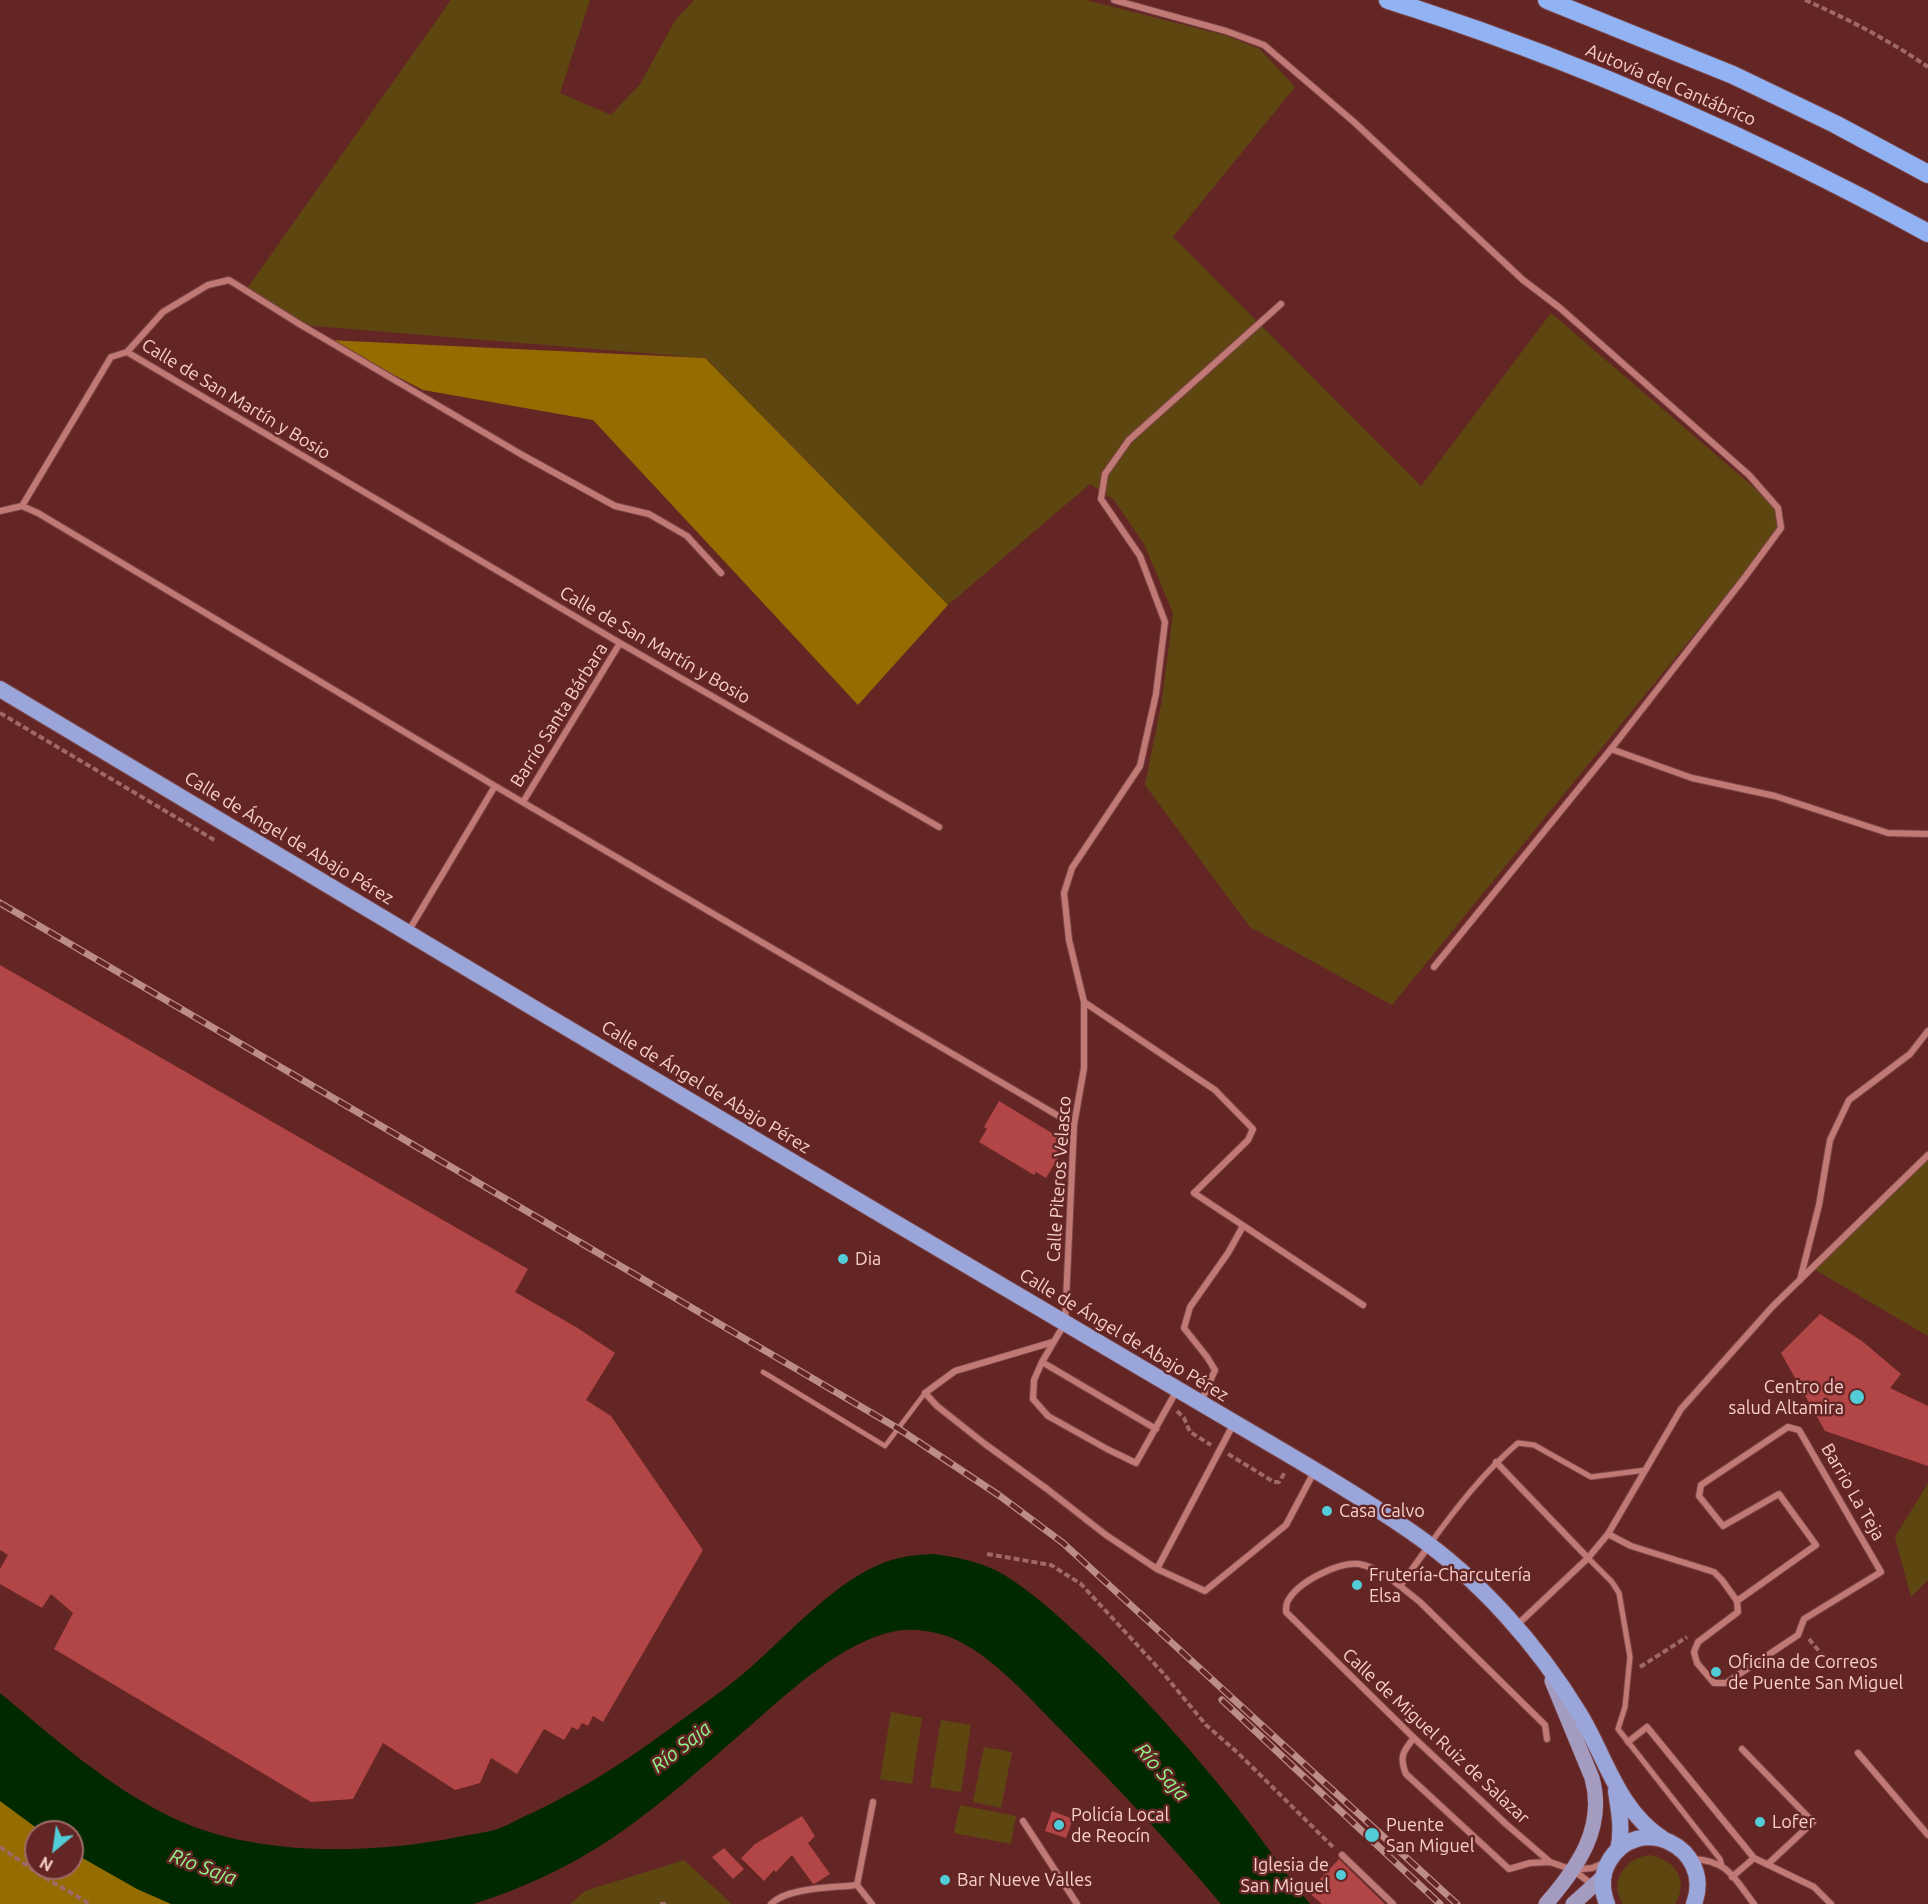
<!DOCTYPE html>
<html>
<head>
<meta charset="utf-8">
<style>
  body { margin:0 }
  #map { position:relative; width:1928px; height:1904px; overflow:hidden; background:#642625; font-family:Ubuntu,sans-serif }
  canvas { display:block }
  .north { position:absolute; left:24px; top:1820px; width:60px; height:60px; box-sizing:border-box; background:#642625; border:2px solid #9f6a68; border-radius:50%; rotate:209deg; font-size:16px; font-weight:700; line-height:24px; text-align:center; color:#f7cfcc }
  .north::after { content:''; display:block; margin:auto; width:21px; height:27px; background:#52ccd6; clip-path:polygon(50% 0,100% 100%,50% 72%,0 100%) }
</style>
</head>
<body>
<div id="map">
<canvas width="1928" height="1904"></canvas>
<div class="north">N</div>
</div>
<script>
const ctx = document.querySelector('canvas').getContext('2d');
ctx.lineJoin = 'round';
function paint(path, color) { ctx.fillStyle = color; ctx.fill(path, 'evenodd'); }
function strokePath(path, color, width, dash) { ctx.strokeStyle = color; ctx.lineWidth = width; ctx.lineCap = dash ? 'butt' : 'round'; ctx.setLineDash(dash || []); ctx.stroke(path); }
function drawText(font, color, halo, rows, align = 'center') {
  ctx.font = font + ' Ubuntu,sans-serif'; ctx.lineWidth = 5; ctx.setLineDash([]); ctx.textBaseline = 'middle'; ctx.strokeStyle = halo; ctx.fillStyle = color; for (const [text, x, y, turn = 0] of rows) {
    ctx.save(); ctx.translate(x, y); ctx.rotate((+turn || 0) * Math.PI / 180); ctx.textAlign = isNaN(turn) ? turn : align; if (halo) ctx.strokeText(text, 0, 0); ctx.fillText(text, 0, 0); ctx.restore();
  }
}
const green = new Path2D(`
  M451 0H590L560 93 611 115 640 84 676 19 694 0H1086L1224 35 1260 49 1295 87 1173 237 1421 486 1551 313 1778 508 1781 528 1392 1005 1250 927 1145 785 1162 700 1173 613 1144 544 1114 500 1090 484 948 605 705 358 301 325 246 290Z
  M1928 1155V1336L1812 1268Z
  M1928 1483V1580L1911 1597 1895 1537Z
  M891 1712 922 1718 912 1784 880 1779Z
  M941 1720 971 1725 961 1792 930 1787Z
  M984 1747 1012 1752 1001 1808 973 1802Z
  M960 1805 1016 1816 1011 1844 954 1833Z
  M1649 1855C1674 1859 1690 1880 1675 1904H1623C1608 1881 1625 1859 1649 1855Z
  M684 1860 732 1904H570L585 1891Z`);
const forest = new Path2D(`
  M327 340 705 358 948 605 858 705 593 420 423 390Z
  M0 1800 44 1832H36V1868H72V1852L180 1904H0Z`);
const water = new Path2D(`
  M933 1554C958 1557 981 1562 1003 1574 1032 1592 1056 1614 1081 1637 1136 1687 1186 1744 1233 1802 1259 1835 1283 1870 1310 1904H1221C1170 1843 1116 1786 1060 1729 1028 1697 990 1652 947 1636 932 1631 912 1628 896 1631 843 1641 790 1691 750 1726 706 1764 662 1804 614 1837 571 1866 522 1889 473 1904H171L137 1889 72 1852V1832H42L0 1801V1693C53 1737 106 1785 169 1816 251 1857 369 1855 458 1837 471 1834 487 1833 500 1828 511 1824 522 1817 534 1812 589 1786 635 1755 683 1719 703 1704 724 1690 743 1674 783 1640 829 1587 876 1566 894 1557 913 1555 933 1554Z`);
const building = new Path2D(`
  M0 965 528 1269 515 1292 576 1327 615 1353 586 1400 611 1416 703 1550 603 1722 593 1716 588 1726 582 1723 578 1730 572 1727 564 1740 544 1729 517 1774 491 1758 480 1783 455 1790 383 1743 353 1799 311 1802 54 1649 73 1613 51 1594 42 1608 0 1584V1569L8 1555 0 1550Z
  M999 1101 1060 1138 1057 1142 1065 1146 1046 1178 1036 1172 1034 1175 979 1142 987 1129 984 1127Z
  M1820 1314 1862 1341 1901 1374 1890 1388 1928 1406V1466L1825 1431 1781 1353Z
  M1052 1811 1073 1819 1066 1838 1045 1831Z
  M802 1816 815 1836 808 1843 830 1874 816 1883 813 1884 792 1855 776 1872 774 1870 764 1881 741 1858 755 1844Z
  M724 1848 744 1869 733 1879 712 1857Z
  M1339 1859 1385 1904H1322L1308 1892Z`);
const path = new Path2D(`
  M1805 0C1850 20 1887 39 1928 67
  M0 713 216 841
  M1177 1411 1184 1418 1190 1432 1211 1445
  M1228 1454 1274 1482H1279L1285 1472
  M987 1554 1051 1565 1081 1584 1163 1673 1206 1725 1238 1753 1335 1849
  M1809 1639 1833 1668
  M1640 1667 1687 1637
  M0 1847 42 1876 90 1904
  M660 1904H667`);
const service = new Path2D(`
  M763 1372 885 1446 925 1393`);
const pedestrian = new Path2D(`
  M1430 1544C1456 1508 1484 1472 1518 1443L1534 1445 1591 1477 1646 1470
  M1588 1558 1612 1582 1619 1593 1630 1657 1625 1707 1618 1729 1720 1859 1722 1866`);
const minor = new Path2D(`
  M1114 0 1226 31 1264 45 1354 122 1523 280 1560 308 1749 475 1778 508 1781 528 1745 577 1611 749 1692 778 1775 796 1888 833 1928 834
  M22 506 38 513 495 786 1074 1125
  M22 506 111 357 127 352
  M0 511 22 506
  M721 573 687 536 649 514 615 506 524 456 301 325 229 280 208 285 163 312 127 352 620 643 939 827
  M523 802 620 643
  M408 932 495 786
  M1434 967 1611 749
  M1084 1002 1215 1090 1253 1129 1248 1140 1194 1193 1363 1305
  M1800 1280 1819 1205 1830 1140 1849 1100 1910 1054 1928 1031
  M1053 1342 955 1371 925 1393 937 1406 985 1444 1047 1489 1106 1535 1157 1569
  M1042 1362 1156 1429
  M1177 1390 1136 1463 1107 1449 1048 1416 1033 1399 1034 1380 1042 1362 1065 1323 1074 1125 1084 1068V1002L1069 940 1064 893 1072 868 1140 766 1156 694 1165 622 1140 556 1101 499 1105 474 1129 440 1281 304
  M1201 1402 1215 1370 1207 1357 1184 1328 1190 1307 1228 1253 1243 1226
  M1234 1423 1157 1569 1205 1591 1286 1525 1314 1472
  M1496 1462 1588 1558
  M1608 1534 1631 1546 1714 1572 1722 1580 1737 1601 1816 1545 1779 1494 1723 1526 1699 1496 1701 1485 1788 1427 1799 1430 1881 1572 1804 1619 1798 1635 1726 1683H1714L1697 1663 1694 1652 1698 1642 1738 1612 1737 1601
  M1428 1547 1400 1586 1420 1602 1545 1725 1547 1739
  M1400 1586C1387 1576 1375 1567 1359 1564 1339 1561 1299 1582 1289 1599 1286 1602 1286 1607 1286 1612L1414 1738 1506 1824 1550 1862 1573 1870 1593 1885
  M1516 1626 1588 1558 1608 1534 1681 1409 1773 1306 1928 1155
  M1414 1738C1403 1751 1399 1757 1406 1774L1509 1869 1530 1863 1550 1862
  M1628 1742 1647 1727 1754 1858
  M1742 1749 1813 1822 1768 1864
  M1858 1753 1928 1835
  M1023 1821 1077 1904
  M1342 1855 1393 1904
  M1693 1859C1729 1861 1734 1878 1754 1904
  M1573 1870 1592 1868 1604 1863
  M1732 1877 1754 1858 1814 1887 1831 1904
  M857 1885 873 1802
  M771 1904C788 1887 833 1888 857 1885L872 1904`);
const primary = new Path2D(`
  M1546 1904C1577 1868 1606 1828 1592 1778L1552 1681
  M1573 1904 1604 1876`);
const trunk = new Path2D(`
  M0 689C297 866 594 1045 892 1221 999 1283 1105 1346 1211 1409 1279 1449 1348 1488 1413 1533 1479 1579 1537 1644 1579 1713 1606 1757 1617 1809 1663 1839
  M1616 1791C1619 1811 1623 1830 1618 1850
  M1607 1904C1602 1891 1601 1876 1608 1863 1637 1810 1715 1847 1694 1904`);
const motorway = new Path2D(`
  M1388 0C1575 59 1756 139 1928 233
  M1547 0 1733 75 1835 124 1928 174`);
const rail = new Path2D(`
  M0 903 899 1429 1000 1496 1063 1543 1457 1904
  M1222 1700 1440 1904`);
const markers = [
  [843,1259,6,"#52ccd6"],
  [1857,1397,8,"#52ccd6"],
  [1327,1511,6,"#52ccd6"],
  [1357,1585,6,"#52ccd6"],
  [1716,1672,6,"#52ccd6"],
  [1760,1822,6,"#52ccd6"],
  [1059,1825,6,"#52ccd6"],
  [1372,1835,8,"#52ccd6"],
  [1341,1875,6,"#52ccd6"],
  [945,1880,6,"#52ccd6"]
];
const streetNames = [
  ["Autovía del Cantábrico",1671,85,23],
  ["Calle de San Martín y Bosio",236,399,31],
  ["Calle de San Martín y Bosio",655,645,30],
  ["Barrio Santa Bárbara",559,715,-58],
  ["Calle de Ángel de Abajo Pérez",289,838,31],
  ["Calle de Ángel de Abajo Pérez",706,1087,31],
  ["Calle Piteros Velasco",1059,1179,-86],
  ["Calle de Ángel de Abajo Pérez",1124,1335,31],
  ["Barrio La Teja",1853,1492,60],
  ["Calle de Miguel Ruiz de Salazar",1436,1736,43]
];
const poiNames = [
  ["Dia",855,1259],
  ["Centro de",1844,1387,"right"],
  ["salud Altamira",1844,1408,"right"],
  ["Casa Calvo",1339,1511],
  ["Frutería-Charcutería",1369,1575],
  ["Elsa",1369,1596],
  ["Oficina de Correos",1728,1662],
  ["de Puente San Miguel",1728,1683],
  ["Policía Local",1071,1815],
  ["de Reocín",1071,1836],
  ["Lofer",1772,1822],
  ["Puente",1386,1825],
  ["San Miguel",1386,1846],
  ["Iglesia de",1329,1865,"right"],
  ["San Miguel",1329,1886,"right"],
  ["Bar Nueve Valles",957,1880]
];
const waterNames = [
  ["Río Saja",681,1747,-38],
  ["Río Saja",1162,1772,49],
  ["Río Saja",203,1867,20]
];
paint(green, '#5e4611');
paint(forest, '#946c00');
paint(water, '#002900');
paint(building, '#b24545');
strokePath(service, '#7b4446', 6);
strokePath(pedestrian, '#7b4446', 7);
strokePath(minor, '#7b4446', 8);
strokePath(primary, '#7b4446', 16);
strokePath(trunk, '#7b4446', 18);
strokePath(motorway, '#7b4446', 20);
strokePath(path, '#9e6967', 4, [6, 3]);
strokePath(service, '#c17976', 4.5);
strokePath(pedestrian, '#c17976', 5);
strokePath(minor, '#c17976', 6);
strokePath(primary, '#a49bc1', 15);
strokePath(trunk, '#9aa6da', 16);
strokePath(motorway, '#91b2f3', 18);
strokePath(rail, '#bc8c89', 7);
strokePath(rail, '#642625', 4.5, [14]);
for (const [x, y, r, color] of markers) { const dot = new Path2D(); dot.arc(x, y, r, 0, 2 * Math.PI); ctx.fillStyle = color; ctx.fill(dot); strokePath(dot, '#642625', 2); }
drawText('18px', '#f7cfcc', '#642625', streetNames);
drawText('18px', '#f7cfcc', '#642625', poiNames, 'left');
drawText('italic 20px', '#90f78c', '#642625', waterNames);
</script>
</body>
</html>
